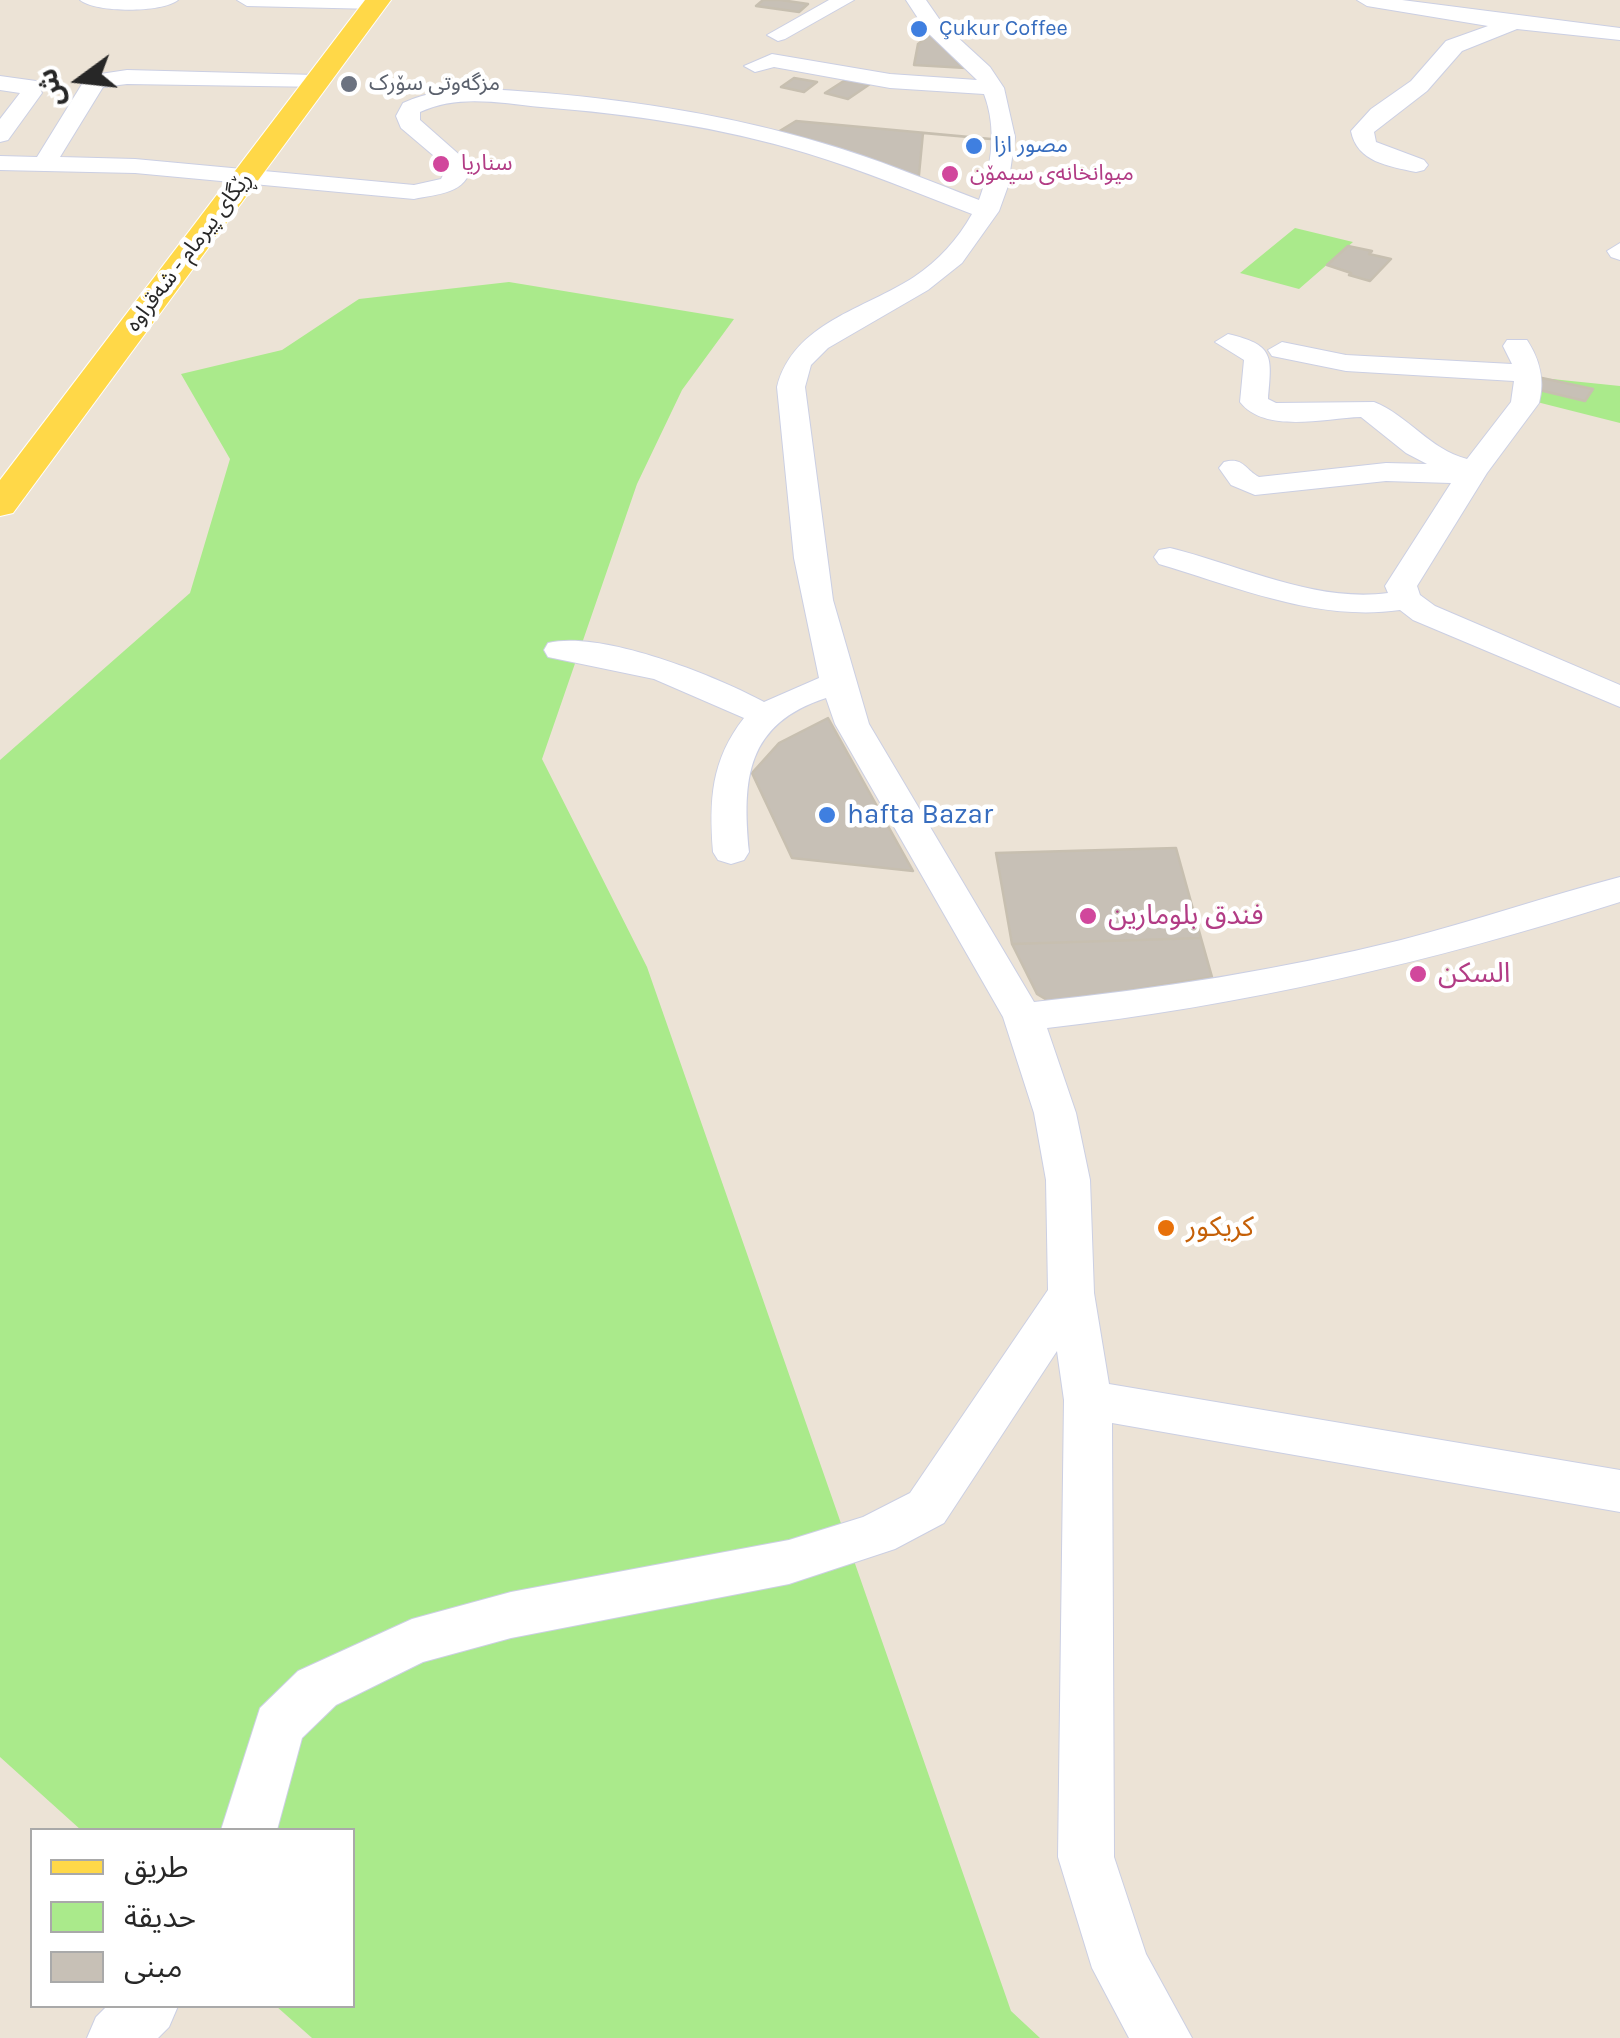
<!DOCTYPE html>
<html>
<head>
<meta charset="utf-8">
<style>
  body { margin:0 }
  #map { position:relative; width:1620px; height:2038px; overflow:hidden; background:#ece3d6; font-family:Karla,"Noto Sans Arabic",sans-serif }
  canvas { display:block }
  .legend { position:absolute; left:30px; top:1828px; width:325px; height:180px; box-sizing:border-box; background:#fff; border:2px solid #a9a9a9; margin:0; padding:12px 18px; list-style:none; font-size:30px; color:#272727 }
  .legend li { display:flex; align-items:center; gap:20px; height:50px }
  .legend b { width:50px; border:2px solid #a9a9a9 }
  .north { position:absolute; left:30px; top:30px; width:100px; height:100px; -webkit-text-stroke:8px #fff; paint-order:stroke; rotate:255deg; font-size:28px; font-weight:700; line-height:40px; text-align:center; color:#272727 }
  .north::after { content:''; display:block; margin:auto; width:35px; height:45px; background:#272727; clip-path:polygon(50% 0,100% 100%,50% 72%,0 100%) }
</style>
</head>
<body>
<div id="map">
<canvas width="1620" height="2038"></canvas>
<ul class="legend">
<li><b style="height:12px;background:#ffd848"></b>طريق</li>
<li><b style="height:28px;background:#aaea8b"></b>حديقة</li>
<li><b style="height:28px;background:#c7c0b6"></b>مبنى</li>
</ul>
<div class="north">ش</div>
</div>
<script>
const ctx = document.querySelector('canvas').getContext('2d');
ctx.lineJoin = 'round';
function paint(path, color) { ctx.fillStyle = color; ctx.fill(path, 'evenodd'); }
function strokePath(path, color, width, dash) { ctx.strokeStyle = color; ctx.lineWidth = width; ctx.lineCap = dash ? 'butt' : 'round'; ctx.setLineDash(dash || []); ctx.stroke(path); }
function drawText(font, color, halo, rows, align = 'center') {
  ctx.font = font + ' Karla,"Noto Sans Arabic",sans-serif'; ctx.lineWidth = 9; ctx.setLineDash([]); ctx.textBaseline = 'middle'; ctx.strokeStyle = halo; ctx.fillStyle = color; for (const [text, x, y, turn = 0] of rows) {
    ctx.save(); ctx.translate(x, y); ctx.rotate((+turn || 0) * Math.PI / 180); ctx.textAlign = isNaN(turn) ? turn : align; if (halo) ctx.strokeText(text, 0, 0); ctx.fillText(text, 0, 0); ctx.restore();
  }
}
const green = new Path2D(`
  M1295 228 1353 242 1299 289 1240 273Z
  M509 282 734 319 682 390 637 484 542 759 647 967 1011 2011 1040 2038H312L276 2006H352V1830H81L0 1757V760L190 593 230 459 181 374 282 350 359 299Z
  M1542 378 1620 386V423L1529 400Z`);
const building = new Path2D(`
  M763 0H781L808 4 799 12 756 6Z
  M930 35 963 63 966 68 914 65 918 44Z
  M850 77 873 82 848 99 825 93Z
  M794 78 817 82 804 92 781 87Z
  M796 121 1002 140 987 211 778 132Z
  M923 133 1002 140 987 211 918 185Z
  M1348 246 1372 251 1369 254 1391 259 1370 281 1349 275 1351 273 1327 265Z
  M1542 378 1593 389 1585 401 1535 389Z
  M828 718 913 871 792 858 752 773 779 743Z
  M1176 848 1201 938 1012 944 996 853Z
  M1201 938 1212 977 1052 1003 1037 994 1012 944Z`);
const minor = new Path2D(`
  M80 0H178C162 13 96 13 80 0Z
  M237 0H384L386 3 376 9 247 6Z
  M829 0H854L785 39 778 41 767 35Z
  M906 0H926L942 23 990 67 1004 88 1015 137 1008 186 999 211 962 263 928 290 828 348 811 365 805 387 833 600 869 724 1034 1002C1158 989 1280 970 1401 940 1475 921 1547 896 1620 877V902C1432 962 1243 1006 1047 1028L1076 1113 1090 1180 1094 1293 1109 1384 1620 1470V1512L1112 1423 1114 1857 1146 1954 1192 2038H1129L1092 1968 1058 1857 1064 1400 1057 1351 944 1523 895 1549 789 1584 511 1638 423 1662 336 1705 302 1738 277 1830H221L260 1708 298 1671 412 1619 511 1592 789 1540 863 1517 910 1493 1048 1290 1046 1180 1034 1113 1003 1017 835 724 826 698C746 724 742 779 749 852L744 860 731 864 718 860 713 852C709 800 711 760 744 718L654 679 548 657 544 650 548 643C602 630 716 676 764 702L819 678 794 558 777 387C793 323 865 309 914 277 938 261 958 239 972 214 917 193 863 170 806 153 720 127 631 114 541 107 501 103 458 94 420 112V120L471 165C468 194 437 194 414 199L135 173 0 170V156L37 157 87 76 127 70 316 75 327 82 324 87 127 84 103 87 60 157 135 159 414 185 441 179 447 167 401 128 396 116 403 103C449 82 497 90 545 93 638 101 732 116 822 143 875 158 927 180 979 200 992 166 997 128 984 94L890 88 774 67 755 72 744 66 772 54 890 74 977 80 927 32Z
  M1357 0H1402L1620 28V40L1517 29 1462 51 1427 91 1374 132 1376 142 1424 160 1428 165 1424 170 1416 172C1388 166 1357 162 1351 131L1371 109 1411 81 1446 41 1488 26 1367 6Z
  M0 76 36 81 42 93 8 140 0 142V119L20 93 0 90Z
  M1620 243V260L1611 257 1607 251Z
  M1228 334C1274 345 1272 355 1268 399L1276 403 1374 402C1409 416 1429 449 1467 459L1511 402 1514 381 1346 371 1272 356 1268 350 1282 342 1346 355 1512 364 1503 346 1507 340H1527C1540 360 1545 380 1539 403L1487 473 1417 586 1420 595 1435 606 1620 685V707L1413 620 1400 610C1318 622 1237 587 1159 564L1154 557 1159 550 1170 548C1240 565 1315 603 1388 593L1385 586 1451 483 1386 481 1255 495 1231 485 1219 468 1224 462C1244 457 1244 469 1259 477L1386 463 1427 464 1406 453 1361 417C1325 418 1265 434 1240 402L1244 360 1215 342Z
  M107 2006H178L169 2027 158 2038H87L96 2017Z`);
const major = new Path2D(`
  M365 0H391L13 513 0 516V480Z`);
const markers = [
  [919,29,10,"#3f7fe0"],
  [349,84,10,"#6b7280"],
  [974,146,10,"#3f7fe0"],
  [441,164,10,"#d1479c"],
  [950,174,10,"#d1479c"],
  [827,815,10,"#3f7fe0"],
  [1088,916,10,"#d1479c"],
  [1418,974,10,"#d1479c"],
  [1166,1228,10,"#e8710a"]
];
const farShopnames = [
  ["Çukur Coffee",939,29],
  ["مصور ازا",994,146]
];
const farWorshipnames = [
  ["مزگەوتی سۆرک",369,84]
];
const farHotelnames = [
  ["سناريا",461,164],
  ["میوانخانەی سیمۆن",970,174]
];
const farStreetnames = [
  ["ڕێگای پیرمام - شەقراوە",189,252,-53]
];
const shopNames = [
  ["hafta Bazar",847,815]
];
const hotelNames = [
  ["فندق بلومارين",1108,916],
  ["السكن",1438,974]
];
const foodNames = [
  ["کریکور",1186,1228]
];
paint(green, '#aaea8b');
paint(building, '#c7c0b6');
strokePath(building, '#c7bfb0', 2.5);
strokePath(minor, '#cbcfe3', 2);
strokePath(major, '#fff', 2);
paint(minor, '#fff');
paint(major, '#ffd848');
for (const [x, y, r, color] of markers) { const dot = new Path2D(); dot.arc(x, y, r, 0, 2 * Math.PI); ctx.fillStyle = color; ctx.fill(dot); strokePath(dot, '#fff', 4); }
drawText('22px', '#366cbe', '#fff', farShopnames, 'left');
drawText('22px', '#5b616d', '#fff', farWorshipnames, 'left');
drawText('22px', '#b23c85', '#fff', farHotelnames, 'left');
drawText('22px', '#272727', '#fff', farStreetnames);
drawText('28px', '#366cbe', '#fff', shopNames, 'left');
drawText('28px', '#b23c85', '#fff', hotelNames, 'left');
drawText('28px', '#c56008', '#fff', foodNames, 'left');
</script>
</body>
</html>
